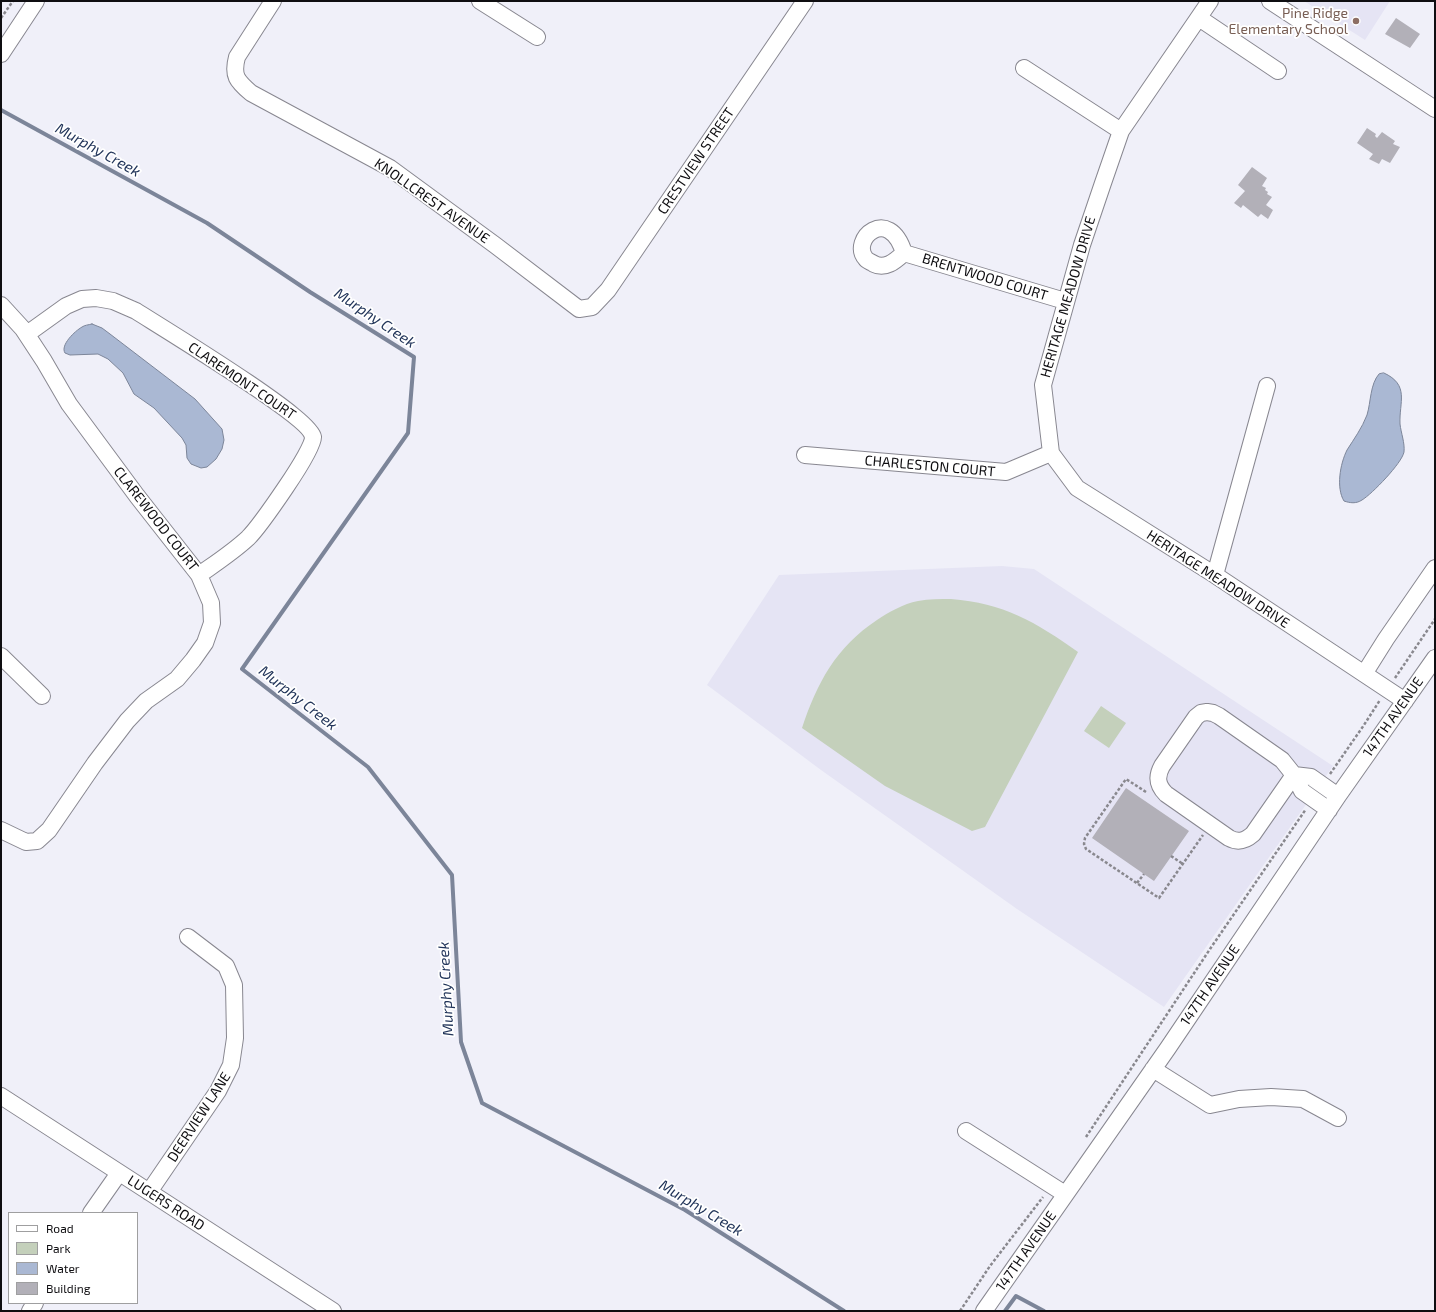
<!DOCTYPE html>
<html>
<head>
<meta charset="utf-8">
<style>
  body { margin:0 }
  #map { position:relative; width:1436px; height:1312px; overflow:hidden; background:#f0f0f9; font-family:"Exo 2",sans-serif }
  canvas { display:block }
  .frame { position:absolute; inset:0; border:2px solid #0f0e11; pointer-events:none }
  .legend { position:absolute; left:8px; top:1212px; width:130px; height:92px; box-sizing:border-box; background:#fff; border:1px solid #9f9fa0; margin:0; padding:5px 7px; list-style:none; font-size:12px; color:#0f0e11 }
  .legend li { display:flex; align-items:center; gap:8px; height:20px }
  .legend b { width:20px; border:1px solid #9f9fa0 }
</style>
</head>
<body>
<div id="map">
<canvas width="1436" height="1312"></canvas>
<div class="frame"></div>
<ul class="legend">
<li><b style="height:5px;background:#fff"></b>Road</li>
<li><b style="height:11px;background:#c4d0bb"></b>Park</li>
<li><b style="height:11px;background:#aab8d3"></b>Water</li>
<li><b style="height:11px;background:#b2b0b8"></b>Building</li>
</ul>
</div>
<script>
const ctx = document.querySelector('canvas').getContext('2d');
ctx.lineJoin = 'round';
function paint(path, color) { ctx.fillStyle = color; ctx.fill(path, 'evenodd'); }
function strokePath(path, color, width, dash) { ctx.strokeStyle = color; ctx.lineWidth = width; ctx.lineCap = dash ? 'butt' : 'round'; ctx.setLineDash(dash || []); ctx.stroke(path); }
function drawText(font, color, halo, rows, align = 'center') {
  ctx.font = font + ' "Exo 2",sans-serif'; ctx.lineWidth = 3.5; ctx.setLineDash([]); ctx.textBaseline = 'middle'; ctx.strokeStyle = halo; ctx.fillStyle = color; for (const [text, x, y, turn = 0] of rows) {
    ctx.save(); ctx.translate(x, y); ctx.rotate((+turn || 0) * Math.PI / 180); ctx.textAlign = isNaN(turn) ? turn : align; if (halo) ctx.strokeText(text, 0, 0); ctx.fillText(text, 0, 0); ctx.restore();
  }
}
const built = new Path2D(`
  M1304 1H1390L1365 40Z
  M1002 566 1034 569 1333 766 1164 1007 1017 909 821 770 707 685 779 575Z`);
const green = new Path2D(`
  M951 599C1003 603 1036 622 1078 652L985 827 972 831 885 786 802 728C817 683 836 647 877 620 889 612 903 604 918 601 929 599 940 599 951 599Z
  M1101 706 1126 723 1109 748 1084 731Z`);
const water = new Path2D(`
  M92 324 102 328 110 334 195 399 222 429 224 440 222 449 216 459 207 467 201 468 191 464 187 458 186 445 182 438 154 408 134 394 123 373 108 359 98 354 70 355 65 353C60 345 75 331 82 327 85 325 88 325 92 324Z
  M1384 373C1410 385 1399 402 1400 424 1401 433 1405 443 1404 452 1402 463 1372 494 1362 500 1356 504 1350 503 1344 501 1336 488 1340 464 1347 450 1354 439 1362 428 1367 415 1371 402 1370 384 1379 374Z`);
const stream = new Path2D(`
  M1 110 207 223 310 292 414 357 408 433 242 669 368 767 452 875 461 1042 482 1103 685 1210 844 1311
  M1005 1311 1016 1296 1044 1311`);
const building = new Path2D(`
  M1396 18 1420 34 1410 48 1385 34Z
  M1367 128 1376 134 1375 136 1377 138 1382 132 1395 141 1393 144 1400 147 1390 163 1382 159 1379 164 1369 159 1373 154 1357 143Z
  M1252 167 1267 178 1262 186 1266 188 1265 190 1268 192 1267 194 1272 197 1266 205 1273 210 1268 219 1261 214 1258 217 1243 205 1241 208 1234 203 1245 191 1238 185Z
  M1126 788 1189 831 1154 881 1092 838Z`);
const path = new Path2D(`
  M1 18 13 1
  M1395 678 1435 619
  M1330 774 1364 725 1380 700
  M1146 792 1126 779 1085 838 1084 844 1086 849 1159 898 1203 835
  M1171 856 1183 864
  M1137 883 1144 874
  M1086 1137 1210 949 1306 809
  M960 1311 990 1266 1043 1197`);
const minor = new Path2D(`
  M273 1 237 57C232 76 237 81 251 93L390 168 495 245 579 309 592 307 608 290 805 1
  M480 1 537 37
  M1210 1 1121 131 1103 183 1082 245 1043 385 1051 453 1077 488 1215 575 1405 701
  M1270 1 1435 109
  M1199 18 1278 71
  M1 54 36 1
  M1024 68 1121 131
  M904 253C889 204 849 240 866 259 867 261 872 262 874 264 886 270 896 260 904 253L1065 301
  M1 305 23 329 44 361 69 404 137 496 199 575 211 603 212 623 205 643 193 660 177 679 146 701 127 721 95 763 49 830 37 841 26 842 1 830
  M27 334 66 306 82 299 96 298 113 301 136 311C161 327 310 417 313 437 315 449 259 527 248 538 233 552 216 563 199 575
  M805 455 1006 472 1051 453
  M1215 575 1267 386
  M1 656 42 696
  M1364 674 1386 639 1435 568
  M1207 712 1213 713 1219 716 1282 760 1294 775 1253 834C1245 841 1238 843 1229 838L1166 794C1157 785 1156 777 1162 766L1196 717 1201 713Z
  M1329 810 1302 791 1294 775 1311 777 1338 796
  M1153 1069 1210 1105 1239 1099 1271 1097 1303 1099 1338 1118
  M1 1096 333 1311
  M966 1131 1065 1194
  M149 1192 218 1091 231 1065 235 1038 234 985 226 966 188 937
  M91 1213 119 1173
  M30 1311 35 1303
  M984 1311 1168 1048 1338 796 1435 658`);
const markers = [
  [1356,21,4,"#8d6e63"]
];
const educationNames = [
  ["Pine Ridge",1348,13],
  ["Elementary School",1348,29]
];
const streetNames = [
  ["CRESTVIEW STREET",696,161,-56],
  ["KNOLLCREST AVENUE",432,201,35],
  ["BRENTWOOD COURT",985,277,17],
  ["HERITAGE MEADOW DRIVE",1068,297,-74],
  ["CLAREMONT COURT",242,381,34],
  ["CHARLESTON COURT",930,466,5],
  ["CLAREWOOD COURT",156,519,52],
  ["HERITAGE MEADOW DRIVE",1218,579,33],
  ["147TH AVENUE",1393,717,-55],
  ["147TH AVENUE",1210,985,-56],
  ["DEERVIEW LANE",199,1117,-57],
  ["LUGERS ROAD",166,1203,33],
  ["147TH AVENUE",1026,1251,-55]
];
const waterNames = [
  ["Murphy Creek",98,150,29],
  ["Murphy Creek",375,318,34],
  ["Murphy Creek",298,698,38],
  ["Murphy Creek",446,989,-93],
  ["Murphy Creek",701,1208,31]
];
paint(built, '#e5e4f4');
paint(green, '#c4d0bb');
paint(water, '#aab8d3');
strokePath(water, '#7c8599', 1);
strokePath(stream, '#7c8599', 4);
paint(building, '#b2b0b8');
strokePath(minor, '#888790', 18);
strokePath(path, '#89888e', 2.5, [3, 2]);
strokePath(minor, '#fff', 16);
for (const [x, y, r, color] of markers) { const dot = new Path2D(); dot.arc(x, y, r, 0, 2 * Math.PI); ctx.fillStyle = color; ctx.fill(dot); strokePath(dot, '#fff', 1.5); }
drawText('14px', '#785e54', '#fff', educationNames, 'right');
drawText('14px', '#0f0e11', '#fff', streetNames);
drawText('italic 15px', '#22355a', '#fff', waterNames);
</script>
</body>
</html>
